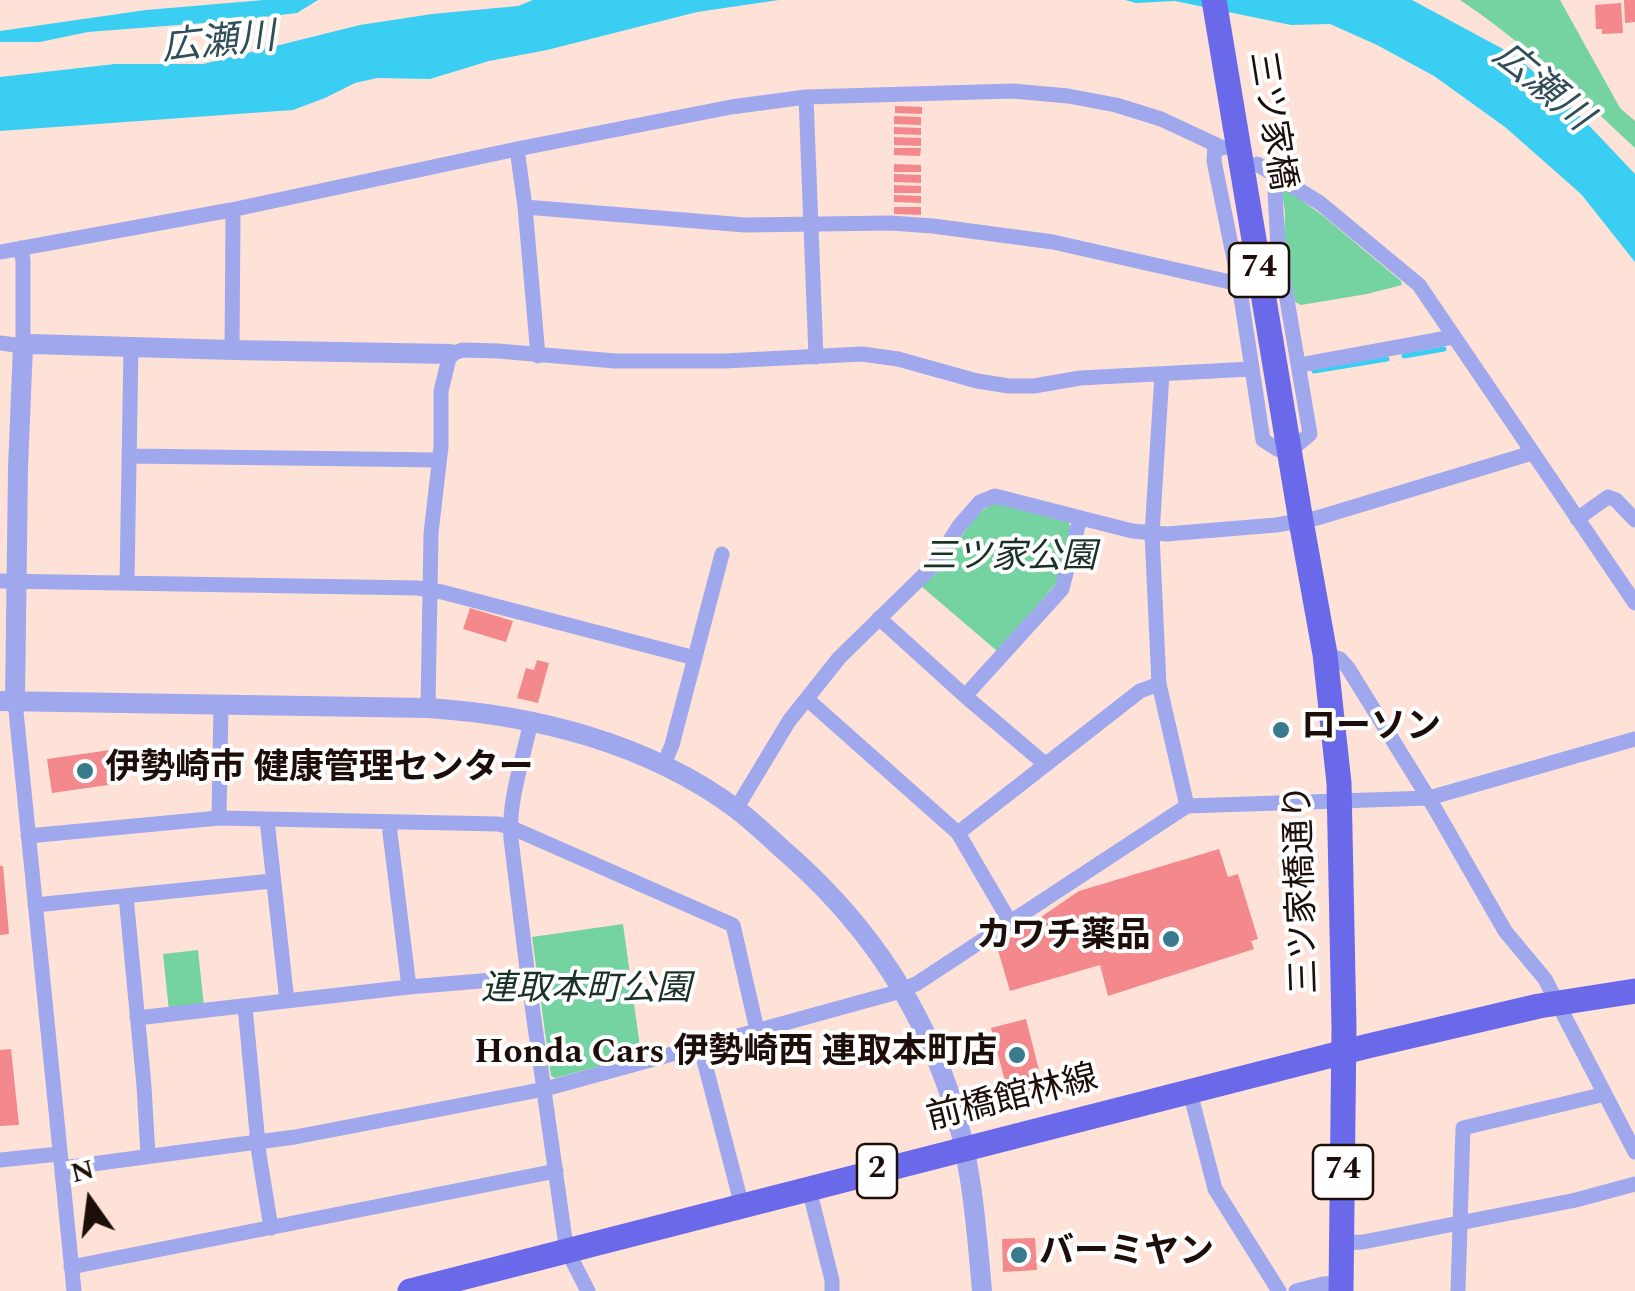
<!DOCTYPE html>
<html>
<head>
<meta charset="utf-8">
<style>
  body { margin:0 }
  #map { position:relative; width:1635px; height:1291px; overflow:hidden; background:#fee2d8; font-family:Spectral,serif }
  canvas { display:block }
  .north { position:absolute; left:40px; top:1151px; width:100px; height:100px; -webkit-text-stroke:8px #fff; paint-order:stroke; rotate:346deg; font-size:28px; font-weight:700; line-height:40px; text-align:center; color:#1e0e09 }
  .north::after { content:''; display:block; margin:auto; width:35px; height:45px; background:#1e0e09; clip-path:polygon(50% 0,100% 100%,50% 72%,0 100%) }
</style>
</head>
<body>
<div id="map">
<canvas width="1635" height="1291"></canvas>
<div class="north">N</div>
</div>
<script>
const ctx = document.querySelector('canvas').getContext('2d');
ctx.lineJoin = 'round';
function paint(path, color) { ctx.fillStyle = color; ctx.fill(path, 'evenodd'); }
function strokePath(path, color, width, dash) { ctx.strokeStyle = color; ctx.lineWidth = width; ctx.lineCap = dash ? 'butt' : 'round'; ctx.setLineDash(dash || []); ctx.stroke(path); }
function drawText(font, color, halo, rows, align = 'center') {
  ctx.font = font + ' Spectral,"Noto Sans JP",serif'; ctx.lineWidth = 8; ctx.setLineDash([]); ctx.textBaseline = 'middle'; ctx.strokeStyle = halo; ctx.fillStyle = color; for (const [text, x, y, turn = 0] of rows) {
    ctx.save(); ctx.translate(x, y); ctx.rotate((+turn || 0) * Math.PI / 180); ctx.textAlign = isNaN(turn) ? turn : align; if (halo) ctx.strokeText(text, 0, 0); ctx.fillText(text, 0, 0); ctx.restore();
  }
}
const green = new Path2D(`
  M1460 0H1560L1620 108 1635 121V148C1580 96 1523 42 1460 0Z
  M1287 190 1322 215 1401 281 1402 285 1367 294 1301 305 1295 302 1284 241 1285 212 1282 192Z
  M996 503 1068 521 1071 528 1056 584 997 651 921 586C927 581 934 576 940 570 956 551 970 511 996 503Z
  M623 924 640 1047 635 1057 555 1078 551 1076 532 937Z
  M198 950 204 1007 169 1011 163 954Z`);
const water = new Path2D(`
  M264 0H318L297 13 230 21 88 32 40 42H0V31L146 10Z
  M533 0H779L697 12 547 50 489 61 430 79 377 78 355 83 325 98 293 110 0 131V77L115 64H203L360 25 432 14 518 6Z
  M1125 0H1412L1516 56 1564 99 1635 174V262L1581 194 1505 127 1434 76 1377 45 1330 24 1291 25 1175 1 1136 3Z`);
const stream = new Path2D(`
  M1404 356 1444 349
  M1314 371 1387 359`);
const building = new Path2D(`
  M1624 0H1635V22L1625 23Z
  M1621 3 1623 33 1602 34V29H1596L1595 5Z
  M895 106 922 107V114L895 113Z
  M894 116 921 117V125L894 124Z
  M894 127 921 128V135L894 134Z
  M894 137 921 138V146L894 145Z
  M894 148H921L920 156 894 155Z
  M894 164 921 165V172H894Z
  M894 174 921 175V183L894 182Z
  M894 185 921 186V193H894Z
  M894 195 921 196V203L894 202Z
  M894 207H921V215L894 214Z
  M470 608 513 621 506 642 463 629Z
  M537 660 549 663 538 703 517 698 526 668 534 670Z
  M117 749 122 783 52 793 47 759Z
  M1219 849 1228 877 1238 874 1258 939 1251 941 1254 949 1108 996 1100 965 1010 991 997 947 1079 891Z
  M0 866H3L9 934 0 935Z
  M1026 1019 1042 1082 1086 1071 1089 1084 1011 1104 991 1028Z
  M11 1049 19 1125 0 1126V1050Z
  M1035 1238 1037 1270 1003 1272 1002 1239Z`);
const minor = new Path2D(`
  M806 97 816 357
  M1215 144 1214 161 1239 284 1263 440 1277 449 1290 451 1310 434 1278 247 1274 173
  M517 149 525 207 538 356
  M1257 164 1320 203 1419 285 1635 603
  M525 207 745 225 891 223 933 226 1053 242 1239 284
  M231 210 233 216 232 350
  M0 252 231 210 517 149 731 107 806 97 1013 91 1068 96 1116 105 1161 119 1223 148
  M0 343 23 346V261L21 248
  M1300 365 1453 337
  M1162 374 1152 534 1159 684 1187 806
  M130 456 439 460
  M1577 519 1608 497 1616 500 1635 520
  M0 581 418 588 442 592 695 658
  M127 582 131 347
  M879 618 965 696 1045 764
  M1325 654 1340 659 1348 668 1434 807 1505 931 1545 979 1635 1152
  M965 696 1062 589 1080 518
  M807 699 958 833 1010 922
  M15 701 74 1291
  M428 708 431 533 441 447V391L450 354 463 350 498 351 615 361H725L862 354 898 359 977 381 1009 386H1034L1080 378 1251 369
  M531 721C523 760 508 800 511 839L528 977 565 1239 573 1262 588 1291
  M663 766 672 745 722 554
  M736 809 789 721 839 658 935 564 959 526 980 502 995 496 1132 531 1167 534 1276 525 1317 518 1532 453
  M219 818 221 705
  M267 820 287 1001
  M390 822V833L409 987
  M958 833 1140 691 1159 684
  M28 836 219 818 498 824 510 827 733 925 757 1030
  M126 896 144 1086 148 1155
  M35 905 272 881
  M245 1007 259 1154 271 1228
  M137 1018 409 987 528 977
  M700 1045 742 1206
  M1190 1092 1215 1189 1279 1291
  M0 1160 59 1154
  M62 1168 295 1137 545 1089 894 993 916 984 1187 806 1429 798 1635 739
  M809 1189 832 1280V1291
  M1342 1243 1363 1242 1576 1200 1635 1184
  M71 1267 556 1171
  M1296 1291 1323 1284 1341 1283
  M1458 1291 1463 1128 1605 1094`);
const tertiary = new Path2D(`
  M0 701 428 708C535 715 647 743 735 808 751 820 766 834 781 848 859 915 914 992 948 1089 971 1154 976 1222 982 1291
  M15 701 18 468 23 346 32 344 232 350 450 354`);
const primary = new Path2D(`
  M1214 0 1301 521 1325 654 1339 783 1344 1027 1341 1291
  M410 1291 1368 1046 1539 1006 1635 991`);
const markers = [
  [1281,730,10,"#397a8d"],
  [85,771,10,"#397a8d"],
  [1171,939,10,"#397a8d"],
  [1017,1055,10,"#397a8d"],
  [1019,1255,10,"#397a8d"]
];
const shields = [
  [1259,270,60],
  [877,1171,40],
  [1343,1172,60]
];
const shieldNames = [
  ["74",1259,270],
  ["2",877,1171],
  ["74",1343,1172]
];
const streetNames = [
  ["三ツ家橋",1269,121,81],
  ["三ツ家橋通り",1305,889,-92],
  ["前橋館林線",1013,1101,-14]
];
const parkNames = [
  ["三ツ家公園",1009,560],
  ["連取本町公園",586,992]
];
const poiNames = [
  ["ローソン",1301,730],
  ["伊勢崎市 健康管理センター",105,771],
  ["カワチ薬品",1151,939,"right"],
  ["Honda Cars 伊勢崎西 連取本町店",997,1055,"right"],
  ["バーミヤン",1039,1255]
];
const waterNames = [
  ["広瀬川",219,46,-6],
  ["広瀬川",1540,89,40]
];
paint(green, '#74d3a0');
paint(water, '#3acef3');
strokePath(stream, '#3acef3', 5);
paint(building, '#f3898c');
strokePath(minor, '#a0a8ed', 15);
strokePath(tertiary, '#a0a8ed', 20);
strokePath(primary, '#6969ea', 25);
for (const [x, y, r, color] of markers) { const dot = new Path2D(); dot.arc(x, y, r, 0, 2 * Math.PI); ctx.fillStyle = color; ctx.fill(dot); strokePath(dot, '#fff', 4); }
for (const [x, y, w] of shields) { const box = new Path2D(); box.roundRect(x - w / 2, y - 27, w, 54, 8); ctx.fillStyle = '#fff'; ctx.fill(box); strokePath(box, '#1e0e09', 2.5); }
drawText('bold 32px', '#1e0e09', null, shieldNames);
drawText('35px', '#1e0e09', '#fff', streetNames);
drawText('italic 35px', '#1a3225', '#fff', parkNames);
drawText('bold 35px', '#1e0e09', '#fff', poiNames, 'left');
drawText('italic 38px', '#304e57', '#fff', waterNames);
</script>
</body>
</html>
